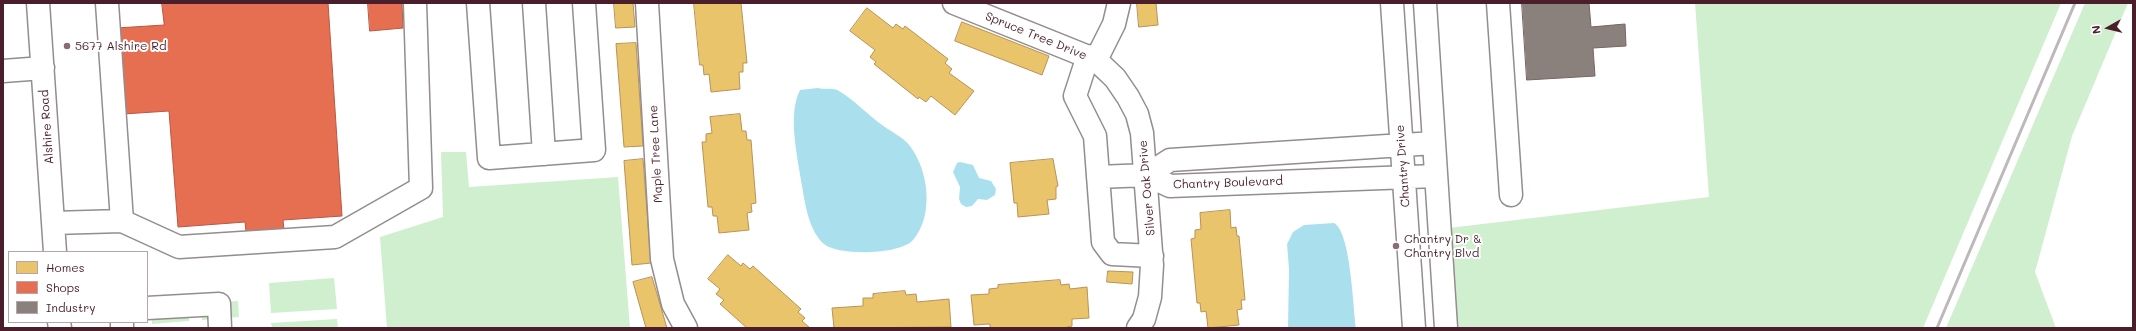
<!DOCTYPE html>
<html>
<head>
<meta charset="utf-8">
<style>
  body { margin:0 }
  #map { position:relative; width:2136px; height:331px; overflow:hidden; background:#fff; font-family:Mali,sans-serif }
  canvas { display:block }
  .frame { position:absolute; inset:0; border:4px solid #4a1f2b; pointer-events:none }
  .legend { position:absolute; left:8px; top:251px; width:140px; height:72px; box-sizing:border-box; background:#fff; border:1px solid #b7a5aa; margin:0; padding:5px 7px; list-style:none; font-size:12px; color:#4a1f2b }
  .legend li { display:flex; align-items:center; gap:8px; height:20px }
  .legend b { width:20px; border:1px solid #b7a5aa }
  .north { position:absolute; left:2088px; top:8px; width:40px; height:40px; -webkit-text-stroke:3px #fff; paint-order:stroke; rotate:262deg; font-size:11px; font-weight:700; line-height:16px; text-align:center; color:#4a1f2b }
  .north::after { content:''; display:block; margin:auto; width:14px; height:18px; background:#4a1f2b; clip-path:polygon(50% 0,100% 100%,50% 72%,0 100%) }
</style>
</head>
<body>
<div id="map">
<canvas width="2136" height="331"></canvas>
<div class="frame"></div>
<ul class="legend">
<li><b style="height:11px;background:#e9c46a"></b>Homes</li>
<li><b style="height:11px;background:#e76f51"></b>Shops</li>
<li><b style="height:11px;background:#8a817c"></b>Industry</li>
</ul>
<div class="north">N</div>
</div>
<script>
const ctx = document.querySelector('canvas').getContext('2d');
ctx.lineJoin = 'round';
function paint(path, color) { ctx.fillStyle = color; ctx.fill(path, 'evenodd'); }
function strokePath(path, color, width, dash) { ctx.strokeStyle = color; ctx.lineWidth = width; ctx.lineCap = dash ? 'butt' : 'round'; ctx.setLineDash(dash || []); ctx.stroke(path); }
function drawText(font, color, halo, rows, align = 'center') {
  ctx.font = font + ' Mali,sans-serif'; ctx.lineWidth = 4; ctx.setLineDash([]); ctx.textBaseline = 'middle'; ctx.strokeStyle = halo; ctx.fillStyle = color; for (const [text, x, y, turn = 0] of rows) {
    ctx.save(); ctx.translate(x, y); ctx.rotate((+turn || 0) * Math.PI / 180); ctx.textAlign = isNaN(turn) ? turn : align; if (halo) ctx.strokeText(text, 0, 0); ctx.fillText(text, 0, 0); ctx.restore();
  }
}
const green = new Path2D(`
  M1695 3H2061L1923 328H1456L1449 228 1709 197Z
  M2085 3H2128L2072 136 2035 272 2056 328H1946Z
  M441 152H466L469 187 618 177 630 328H387L380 237 443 217Z
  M334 278 337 309 271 313 269 283Z
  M238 301 239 317 202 320 201 303Z
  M188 305 189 321 152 324 151 307Z
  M337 319 338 328H272L271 323Z`);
const water = new Path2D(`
  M818 88C825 90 833 87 839 91 854 100 867 114 882 125 891 132 902 136 910 146 929 171 934 216 913 240 900 255 838 256 824 244 809 231 805 204 802 186 798 159 787 115 800 90Z
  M960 162 973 165 979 178 991 181 996 189 995 195 987 200 978 199 972 206 966 207 961 204 959 199 960 187 953 172 957 163Z
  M1334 223C1351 232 1353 308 1356 328H1288L1289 269 1287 244 1293 232 1304 225Z`);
const homes = new Path2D(`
  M614 3H633L635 27 616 28Z
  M694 3H741L747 63H743V72H739L740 89 711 92 709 74 704 75 703 65H700Z
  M1137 3H1156L1158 25 1139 27Z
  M867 8 893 28 896 24 903 29 905 26 948 59 945 63 952 69 949 73 974 91 955 115 931 96 926 102 919 97 918 99 874 64 876 62 870 57 875 50 850 31Z
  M962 22 1049 56 1042 75 955 41Z
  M636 43 643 146 624 147 616 44Z
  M740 114 742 131H746L747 140H751L756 203 751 204 752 212 747 213 749 230 719 233 717 216H713L712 207H708L702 142H706V134L712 133 710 117Z
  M643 159 651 263 632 265 624 161Z
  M1053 159 1058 186 1056 187V199L1047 200 1049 214 1018 217 1017 203H1014L1010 163Z
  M1230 210 1231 228 1236 227 1237 236H1239L1245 300H1241L1242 309 1237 310 1239 325 1208 328 1206 311 1201 312 1200 303H1197L1191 239 1195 238V230L1201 229 1200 213Z
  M728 255 741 266 743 263 750 269 753 266 801 309 798 312 805 318 802 321 810 328H747L720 304 724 300 716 294 720 289 708 279Z
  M1108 271 1133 272 1132 284 1107 282Z
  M652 277 667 328H646L633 282Z
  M1060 280 1061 285 1069 284 1070 289 1087 287 1089 318 1072 319V326L1064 328H990V324L974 325 971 295 989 294V289L998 288V285Z
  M905 291 906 295 916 294 917 302 949 299 951 327 834 328 832 308 863 306V298H873V294Z`);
const shops = new Path2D(`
  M162 3H328L342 216 283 220 284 230 246 232 245 222 178 227 169 111 123 114 117 28 164 25Z
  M368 3H402L403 28 370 31Z`);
const industry = new Path2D(`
  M1522 3H1589L1591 27 1625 24 1626 46 1593 48 1595 76 1527 80Z`);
const minor = new Path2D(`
  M38 3 55 252
  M107 3 122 221
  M478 3 489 158 594 150 584 3
  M534 3 544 154
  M647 3 662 259 673 304 686 328
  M954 3 1096 60 1115 78 1128 97 1137 114 1142 133 1152 265 1150 297 1144 319 1138 328
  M1392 3 1414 328
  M1425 3 1446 328
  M1498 3 1511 195
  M1088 56 1075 96 1095 136 1103 242 1112 254 1152 256
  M1096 60 1114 24 1119 3
  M3 71 43 68
  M1147 175 1170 160 1434 143
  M1098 177 1147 175 1170 186 1436 176
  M53 223 122 221 179 247 335 237 421 188 415 3
  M147 308 219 304 220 328
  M59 322 60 328
  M122 322V328`);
const rail = new Path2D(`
  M1937 328 2075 3`);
const markers = [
  [67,46,4,"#896d75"],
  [1396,246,4,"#896d75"]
];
const streetNames = [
  ["Spruce Tree Drive",1036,36,22],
  ["Alshire Road",47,127,-94],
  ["Maple Tree Lane",656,154,-93],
  ["Chantry Drive",1403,166,-94],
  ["Chantry Boulevard",1228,183,-2],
  ["Silver Oak Drive",1147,188,-95]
];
const poiNames = [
  ["5677 Alshire Rd",75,46],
  ["Chantry Dr &",1404,239],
  ["Chantry Blvd",1404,253]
];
paint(green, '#cfefcf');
paint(water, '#aae0ed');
paint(homes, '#e9c46a');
strokePath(homes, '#b99257', 1);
paint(shops, '#e76f51');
strokePath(shops, '#b85746', 1);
paint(industry, '#8a817c');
strokePath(industry, '#776464', 1);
strokePath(minor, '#948c8e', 25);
strokePath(minor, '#fff', 22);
strokePath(rail, '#bdb8b9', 3);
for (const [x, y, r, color] of markers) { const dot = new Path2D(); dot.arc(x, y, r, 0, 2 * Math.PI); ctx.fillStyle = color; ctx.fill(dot); strokePath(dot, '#fff', 1.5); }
drawText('12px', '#4a1f2b', '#fff', streetNames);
drawText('12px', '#4a1f2b', '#fff', poiNames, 'left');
</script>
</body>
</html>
